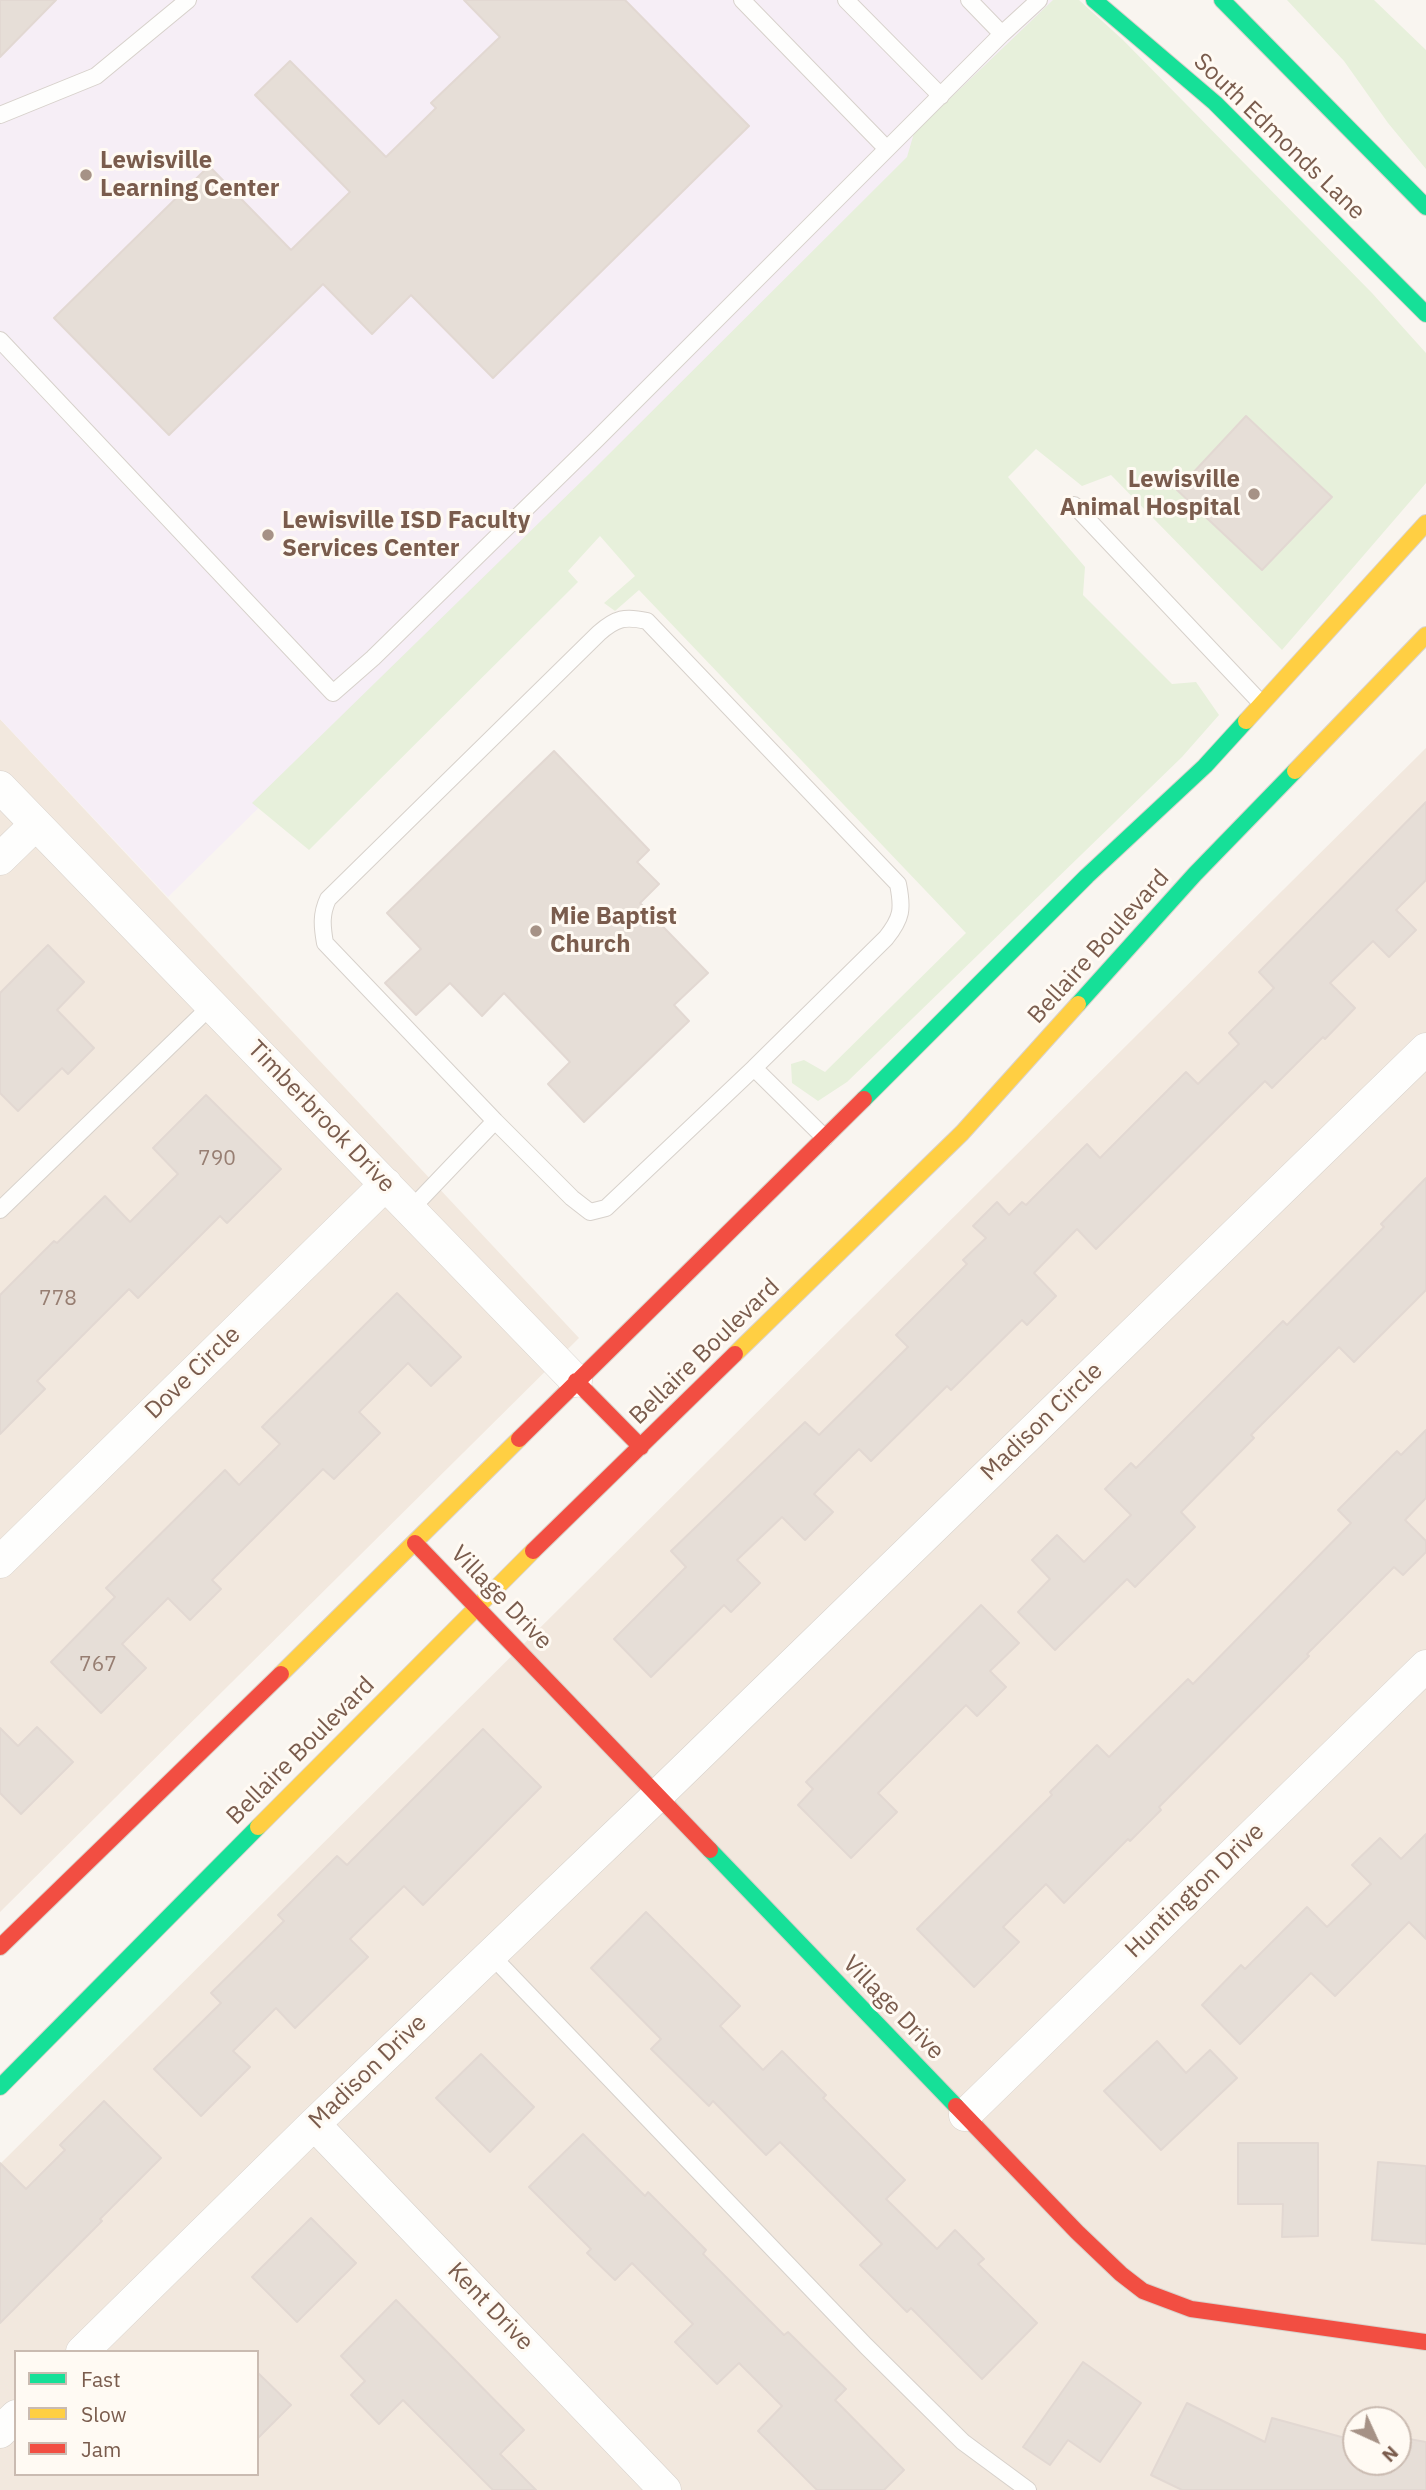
<!DOCTYPE html>
<html>
<head>
<meta charset="utf-8">
<style>
  body { margin:0 }
  #map { position:relative; width:1426px; height:2490px; overflow:hidden; background:#f9f5f0; font-family:"IBM Plex Sans",sans-serif }
  canvas { display:block }
  .legend { position:absolute; left:14px; top:2350px; width:245px; height:126px; box-sizing:border-box; background:#fffaf3; border:2px solid #cabbb1; margin:0; padding:9px 12px; list-style:none; font-size:21px; color:#7a5c4d }
  .legend li { display:flex; align-items:center; gap:14px; height:35px }
  .legend b { width:35px; border:2px solid #cabbb1 }
  .north { position:absolute; left:1342px; top:2406px; width:70px; height:70px; box-sizing:border-box; background:#fffaf3; border:2px solid #cabbb1; border-radius:50%; rotate:135deg; font-size:19px; font-weight:700; line-height:28px; text-align:center; color:#7a5c4d }
  .north::after { content:''; display:block; margin:auto; width:24px; height:32px; background:#a69286; clip-path:polygon(50% 0,100% 100%,50% 72%,0 100%) }
</style>
</head>
<body>
<div id="map">
<canvas width="1426" height="2490"></canvas>
<ul class="legend">
<li><b style="height:9px;background:#16e098"></b>Fast</li>
<li><b style="height:9px;background:#ffcf43"></b>Slow</li>
<li><b style="height:9px;background:#f24e42"></b>Jam</li>
</ul>
<div class="north">N</div>
</div>
<script>
const ctx = document.querySelector('canvas').getContext('2d');
ctx.lineJoin = 'round';
function paint(path, color) { ctx.fillStyle = color; ctx.fill(path, 'evenodd'); }
function strokePath(path, color, width, dash) { ctx.strokeStyle = color; ctx.lineWidth = width; ctx.lineCap = dash ? 'butt' : 'round'; ctx.setLineDash(dash || []); ctx.stroke(path); }
function drawText(font, color, halo, rows, align = 'center') {
  ctx.font = font + ' "IBM Plex Sans",sans-serif'; ctx.lineWidth = 6; ctx.setLineDash([]); ctx.textBaseline = 'middle'; ctx.strokeStyle = halo; ctx.fillStyle = color; for (const [text, x, y, turn = 0] of rows) {
    ctx.save(); ctx.translate(x, y); ctx.rotate((+turn || 0) * Math.PI / 180); ctx.textAlign = isNaN(turn) ? turn : align; if (halo) ctx.strokeText(text, 0, 0); ctx.fillText(text, 0, 0); ctx.restore();
  }
}
const residential = new Path2D(`
  M0 719 579 1338 0 1912Z
  M1426 748V2490H0V2164ZM16 2352H257V2474H16ZM1356 2420H1398V2462H1356Z`);
const education = new Path2D(`
  M0 0H1056L1068 11 168 897 0 719Z`);
const green = new Path2D(`
  M1053 0H1079L1123 40 1372 293 1426 353V483L1282 650 1111 475 1082 486 1036 449 1008 477 1085 567 1083 595 1172 684 1196 682 1219 715 1182 757 847 1082 818 1101 792 1083 791 1064 804 1060 825 1072 966 933 639 590 615 611 604 603 635 576 600 536 568 571 578 582 309 850 252 803 589 474 907 157 914 133Z
  M1287 0H1374L1426 50V169L1388 123 1344 61Z`);
const building = new Path2D(`
  M0 0H56L0 57Z
  M464 0H625L749 126 493 378 411 295 372 334 323 284 169 435 54 318 209 166 291 250 350 192 255 95 290 61 386 157 436 108 431 103 500 37Z
  M1246 416 1332 497 1262 570 1177 490Z
  M554 751 649 850 637 862 659 884 640 903 708 973 674 1005 689 1021 584 1122 548 1084 570 1062 504 993 482 1016 450 983 416 1015 385 983 421 949 387 913Z
  M1426 802V880L1396 910 1416 930 1389 957 1373 941 1330 983 1355 1008 1325 1039 1323 1037 1272 1088 1265 1081 1096 1249 1077 1229 1034 1273 1056 1296 1027 1325 1022 1320 951 1390 947 1386 871 1461 859 1449 814 1494 833 1512 805 1540 782 1517 737 1560 760 1583 731 1612 724 1605 651 1677 614 1639 686 1567 671 1551 805 1422 819 1435 908 1347 896 1335 967 1264 963 1260 986 1238 973 1226 997 1202 1009 1215 1022 1202 1026 1205 1087 1144 1100 1158 1186 1072 1198 1084 1239 1044 1229 1033 1274 988 1259 972Z
  M48 945 84 982 57 1010 94 1048 68 1074 62 1068 18 1111 0 1093V993Z
  M206 1095 281 1169 227 1223 220 1216 138 1298 129 1289 37 1381 45 1389 0 1434V1295L54 1241 57 1243 105 1196 130 1222 178 1174 153 1148Z
  M1426 1178V1290L1354 1362 1339 1347 1251 1435 1254 1438 1181 1512 1195 1527 1135 1587 1127 1579 1055 1650 1018 1612 1050 1579 1032 1560 1057 1535 1084 1562 1131 1515 1105 1489 1131 1463 1136 1468 1283 1321 1287 1325 1384 1227 1381 1224Z
  M397 1293 461 1357 431 1386 408 1363 359 1412 380 1433 334 1479 323 1469 212 1580 221 1589 190 1620 168 1598 122 1644 146 1668 101 1713 51 1662 115 1597 106 1588 225 1470 239 1485 280 1444 262 1427Z
  M1426 1430V1498L1405 1520 1426 1541V1552L1403 1575 1394 1567 1307 1654 1309 1656 1159 1807 1161 1810 1130 1841 1128 1839 1064 1903 1046 1884 1003 1927 1019 1942 974 1987 917 1929 1052 1795 1050 1792 1097 1745 1109 1757 1188 1679 1193 1684 1351 1523 1338 1510 1397 1451 1401 1455Z
  M981 1605 1019 1643 990 1671 1006 1687 977 1716 966 1705 878 1793 897 1812 851 1858 798 1805 813 1789 806 1782Z
  M37 1727 73 1762 21 1814 0 1793V1728L18 1746Z
  M483 1729 541 1787 423 1905 404 1886 350 1939 368 1957 295 2028 276 2008 233 2051 250 2067 201 2116 154 2069 221 2003 211 1993 284 1921 278 1915 337 1856 347 1865Z
  M1426 1834V1939L1409 1922 1335 1996 1311 1973 1240 2044 1202 2005 1241 1965 1245 1969 1307 1907 1327 1927 1371 1884 1352 1865 1380 1838 1401 1859Z
  M646 1912 740 2006 720 2026 763 2070 782 2051 826 2095 823 2098 905 2180 886 2199 937 2249 955 2230 984 2259 978 2264 1037 2323 982 2379 911 2308 907 2312 860 2265 882 2244 780 2142 766 2155 713 2101 709 2106 651 2049 661 2039 591 1968Z
  M1157 2041 1186 2073 1210 2050 1237 2078 1161 2150 1104 2091Z
  M481 2054 534 2107 490 2152 436 2098Z
  M104 2101 161 2158 100 2219 102 2221 0 2323V2163L26 2189 65 2150 60 2145Z
  M583 2134 645 2196 648 2192 706 2250 703 2254 784 2335 788 2332 846 2389 835 2400 904 2470 884 2490H817L758 2431 782 2406 739 2363 717 2384 675 2342 693 2324 632 2263 615 2280 587 2253 591 2249 529 2187Z
  M1238 2143H1318V2236L1282 2237 1283 2204H1238Z
  M1378 2162 1426 2166V2244L1372 2240Z
  M311 2218 356 2263 297 2322 252 2277Z
  M396 2300 524 2430 500 2454 536 2490H493L403 2400 379 2424 351 2395 365 2381 341 2356Z
  M1083 2362 1141 2403 1100 2462 1068 2440 1050 2465 1023 2447Z
  M257 2372 291 2405 257 2439Z
  M1187 2403 1265 2442 1272 2418 1356 2441V2462H1398V2437L1426 2442V2490H1182L1151 2475Z`);
const lane = new Path2D(`
  M742 0 887 149
  M846 0 941 96
  M969 0 1002 34
  M0 115 96 76 188 0
  M0 340 333 693 373 658 596 440 1002 34 1039 0
  M1074 505 1261 703
  M495 1121 325 943C322 926 321 914 328 899L599 633C616 618 625 616 647 621L898 884C903 909 902 918 886 938L754 1068
  M411 1209 495 1121 572 1198 590 1212 606 1208 754 1068 825 1138
  M0 1210 212 1005
  M491 1955 866 2346 963 2442 1028 2490`);
const street = new Path2D(`
  M0 787 576 1381
  M0 859 36 824
  M0 1562 386 1184
  M965 2115 1426 1666
  M314 2124 665 2490
  M82 2352 314 2124 658 1795 1426 1049
  M0 2432 16 2416`);
const fast = new Path2D(`
  M1094 0 1215 103 1426 314
  M1222 0 1426 207
  M1078 1004 1195 874 1295 771
  M864 1099 1087 876 1205 766 1246 721
  M710 1850 956 2106
  M0 2087 258 1827`);
const slow = new Path2D(`
  M1246 721 1426 523
  M1295 771 1426 635
  M735 1354 962 1133 1078 1004
  M281 1674 519 1439
  M258 1827 533 1551`);
const jam = new Path2D(`
  M576 1381 641 1447
  M519 1439 864 1099
  M415 1543 710 1850
  M533 1551 735 1354
  M0 1947 281 1674
  M956 2106 1077 2232 1121 2274 1143 2291 1191 2309 1426 2342`);
const markers = [
  [86,175,7,"#a69286"],
  [1254,494,7,"#a69286"],
  [268,535,7,"#a69286"],
  [536,931,7,"#a69286"]
];
const numberNames = [
  ["790",217,1159],
  ["778",58,1299],
  ["767",98,1665]
];
const streetNames = [
  ["South Edmonds Lane",1279,137,44],
  ["Bellaire Boulevard",1099,947,-48],
  ["Timberbrook Drive",321,1117,46],
  ["Bellaire Boulevard",705,1352,-44],
  ["Dove Circle",193,1373,-44],
  ["Madison Circle",1042,1422,-44],
  ["Village Drive",501,1598,46],
  ["Bellaire Boulevard",301,1751,-45],
  ["Huntington Drive",1195,1891,-44],
  ["Village Drive",893,2008,46],
  ["Madison Drive",368,2072,-44],
  ["Kent Drive",490,2307,46]
];
const poiNames = [
  ["Lewisville",100,161],
  ["Learning Center",100,189],
  ["Lewisville",1240,480,"right"],
  ["Animal Hospital",1240,508,"right"],
  ["Lewisville ISD Faculty",282,521],
  ["Services Center",282,549],
  ["Mie Baptist",550,917],
  ["Church",550,945]
];
paint(residential, '#f2e8de');
paint(education, '#f6eef6');
paint(green, '#e7f0db');
paint(building, '#e6ded7');
strokePath(building, '#e2d8d2', 2);
strokePath(lane, '#d7d1cb', 18);
strokePath(street, '#d7d1cb', 33);
strokePath(fast, '#d9d2cb', 18);
strokePath(slow, '#d9d2cb', 18);
strokePath(jam, '#d9d2cb', 18);
strokePath(lane, '#fefefd', 16);
strokePath(street, '#fefefd', 32);
strokePath(fast, '#16e098', 16);
strokePath(slow, '#ffcf43', 16);
strokePath(jam, '#f24e42', 16);
for (const [x, y, r, color] of markers) { const dot = new Path2D(); dot.arc(x, y, r, 0, 2 * Math.PI); ctx.fillStyle = color; ctx.fill(dot); strokePath(dot, '#fffaf3', 2.5); }
drawText('21px', '#977e72', null, numberNames);
drawText('24px', '#7a5c4d', '#fffaf3', streetNames);
drawText('bold 24px', '#7a5c4d', '#fffaf3', poiNames, 'left');
</script>
</body>
</html>
